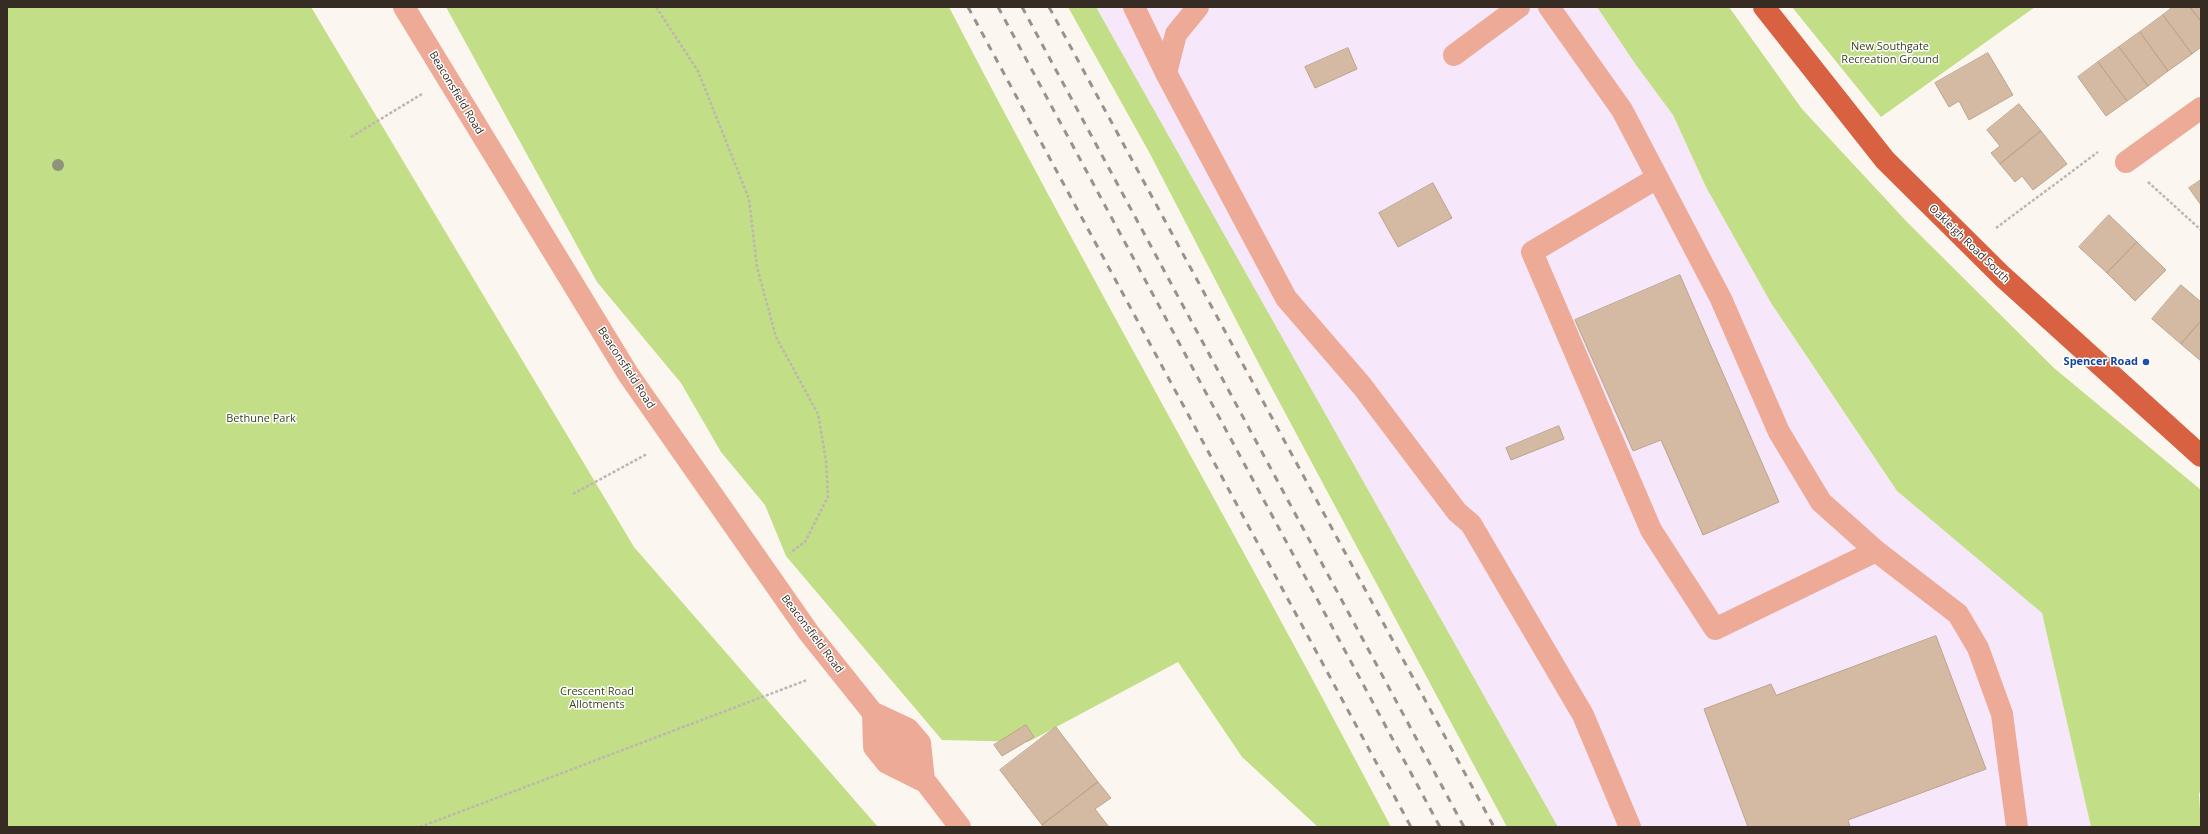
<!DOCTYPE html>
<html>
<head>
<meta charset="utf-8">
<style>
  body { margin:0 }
  #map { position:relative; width:2208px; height:834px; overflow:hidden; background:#fcf6f1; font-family:"Open Sans",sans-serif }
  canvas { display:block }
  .frame { position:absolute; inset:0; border:8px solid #372c23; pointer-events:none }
</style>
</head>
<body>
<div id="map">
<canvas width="2208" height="834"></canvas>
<div class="frame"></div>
</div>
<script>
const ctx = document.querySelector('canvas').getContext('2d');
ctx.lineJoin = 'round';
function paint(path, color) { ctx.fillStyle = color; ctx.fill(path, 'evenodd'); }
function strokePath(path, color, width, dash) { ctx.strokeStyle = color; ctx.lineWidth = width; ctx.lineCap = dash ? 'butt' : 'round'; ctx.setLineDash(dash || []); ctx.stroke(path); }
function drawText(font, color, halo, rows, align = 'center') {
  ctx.font = font + ' "Open Sans",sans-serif'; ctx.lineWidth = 3; ctx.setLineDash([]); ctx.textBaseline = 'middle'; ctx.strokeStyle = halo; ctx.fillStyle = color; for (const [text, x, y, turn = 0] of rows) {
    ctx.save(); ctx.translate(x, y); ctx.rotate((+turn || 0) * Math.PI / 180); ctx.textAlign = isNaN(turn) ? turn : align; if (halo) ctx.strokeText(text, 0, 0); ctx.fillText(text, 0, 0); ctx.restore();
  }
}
const industrial = new Path2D(`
  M1096 7H1597L1636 65 1673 115 1706 187 1771 303 1897 491 2042 613 2091 827H1558Z`);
const green = new Path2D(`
  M7 7H311L634 547 878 827H7Z
  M446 7H949C1092 283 1247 552 1391 827H1318L1242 757 1178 662 1028 742 942 740 786 556 765 505 721 452 681 383 597 282Z
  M1068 7H1096L1558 827H1507L1260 366 1149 152Z
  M1597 7H1729L1802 109 1907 222 2054 368 2201 490V789L2199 794 2201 827H2091L2042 613 1897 491 1771 303 1706 187 1673 115 1636 65Z
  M1792 7H2035L1881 117Z`);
const building = new Path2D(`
  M2173 7H2190L2201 21V47L2192 54 2163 15Z
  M2190 7H2201V21Z
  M2163 15 2192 54 2168 71 2140 32Z
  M2140 32 2168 71 2148 86 2119 47Z
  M2119 47 2148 86 2127 101 2098 62Z
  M1348 48 1357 69 1315 88 1305 67Z
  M1988 53 2013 95 1969 120 1959 101 1949 107 1935 83Z
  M2098 62 2127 101 2106 116 2078 77Z
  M2019 104 2041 131 2000 164 1991 153 2000 146 1987 130Z
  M2041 131 2067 164 2033 190 2022 176 2015 182 2000 164Z
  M2201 180V205L2189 188Z
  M1433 183 1452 218 1398 247 1379 213Z
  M2109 215 2137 242 2107 273 2079 247Z
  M2137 242 2166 270 2135 301 2107 273Z
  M1680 275 1779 502 1703 535 1661 440 1633 451 1575 320Z
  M2181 285 2201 302V321L2181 344 2152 319Z
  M2201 321V361L2181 344Z
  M1559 426 1564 439 1511 460 1506 448Z
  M1936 636 1986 769 1848 820 1850 827H1748L1704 709 1771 684 1776 695Z
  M1026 725 1034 737 1002 756 994 745Z
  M1056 727 1098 782 1042 825 1000 770Z
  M1098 782 1111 798 1095 809 1109 827H1043L1042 825Z`);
const path = new Path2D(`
  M656 7 698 71 749 199 757 267 776 337 818 414 826 461 828 497 805 542 790 553
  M351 137 422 94
  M2148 182 2201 230
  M1996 228 2098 152
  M573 494 647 454
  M420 827 807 680`);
const minor = new Path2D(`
  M404 7 628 374 809 633 873 713 960 827
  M1134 7 1166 73 1286 298 1362 386 1457 512 1471 524 1583 715 1630 827
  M1549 7 1622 110 1721 299 1779 432 1821 502 1876 551 1958 614 1978 648 2002 714 2017 827
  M1454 55 1519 7
  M1166 73 1176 34 1198 7
  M2126 162 2201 108
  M1657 178 1532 252 1651 530 1715 629 1876 551
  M873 713 874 747 887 763 921 780
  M876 714 908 729 920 743 924 781`);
const major = new Path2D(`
  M1764 7 1885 160 2002 276 2201 456`);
const rail = new Path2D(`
  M968 7 1411 827
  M998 7 1440 827
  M1022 7 1464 827
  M1049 7 1494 827`);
const trees = [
  [58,165]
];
const markers = [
  [2146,362,4,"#1a4fb4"]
];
const parkNames = [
  ["New Southgate",1890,47],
  ["Recreation Ground",1890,60],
  ["Bethune Park",261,419],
  ["Crescent Road",597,692],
  ["Allotments",597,705]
];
const streetNames = [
  ["Beaconsfield Road",456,93,59],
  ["Oakleigh Road South",1969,244,44],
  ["Beaconsfield Road",626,368,57],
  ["Beaconsfield Road",812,634,53]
];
const transitNames = [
  ["Spencer Road",2138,362]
];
paint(industrial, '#f6e7fa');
paint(green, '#c2de87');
paint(building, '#d4baa2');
strokePath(building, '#bda48c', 1);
strokePath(path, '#beb6b0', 2.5, [3, 2]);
strokePath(minor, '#ecaa97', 22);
strokePath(major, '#d76140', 22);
strokePath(rail, '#99918a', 3, [7, 7]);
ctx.fillStyle = '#8f937b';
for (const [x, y] of trees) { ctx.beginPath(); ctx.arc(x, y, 6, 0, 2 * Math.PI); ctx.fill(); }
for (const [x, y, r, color] of markers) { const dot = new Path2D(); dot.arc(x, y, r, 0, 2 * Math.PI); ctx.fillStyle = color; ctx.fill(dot); strokePath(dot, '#fff', 1.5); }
drawText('11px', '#36421b', '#fff', parkNames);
drawText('11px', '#372c23', '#fff', streetNames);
drawText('bold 11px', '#164399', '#fff', transitNames, 'right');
</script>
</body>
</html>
